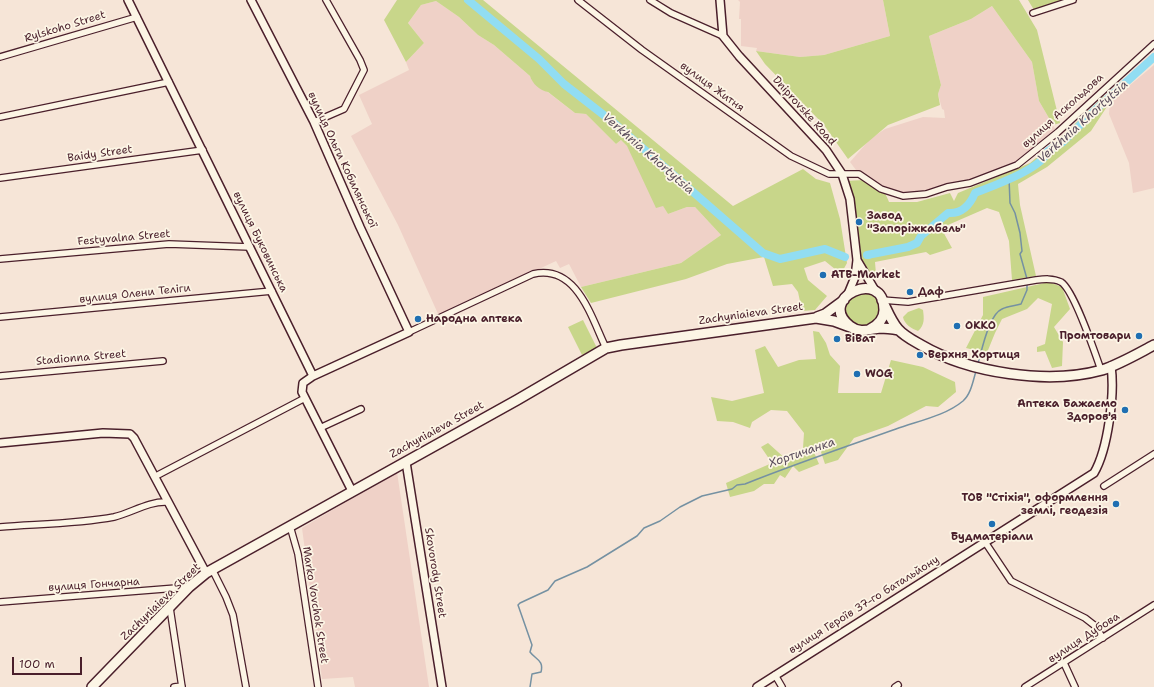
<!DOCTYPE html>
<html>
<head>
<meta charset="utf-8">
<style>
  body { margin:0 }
  #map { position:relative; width:1154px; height:687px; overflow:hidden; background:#f6e5d7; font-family:"Shantell Sans",sans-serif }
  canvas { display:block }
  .scale { position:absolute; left:12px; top:657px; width:70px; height:18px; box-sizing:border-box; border:2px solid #4a1f2b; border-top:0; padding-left:5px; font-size:12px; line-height:14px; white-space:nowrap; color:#4a1f2b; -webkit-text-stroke:3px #fcf5e5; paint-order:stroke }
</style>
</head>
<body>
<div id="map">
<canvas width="1154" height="687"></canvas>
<div class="scale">100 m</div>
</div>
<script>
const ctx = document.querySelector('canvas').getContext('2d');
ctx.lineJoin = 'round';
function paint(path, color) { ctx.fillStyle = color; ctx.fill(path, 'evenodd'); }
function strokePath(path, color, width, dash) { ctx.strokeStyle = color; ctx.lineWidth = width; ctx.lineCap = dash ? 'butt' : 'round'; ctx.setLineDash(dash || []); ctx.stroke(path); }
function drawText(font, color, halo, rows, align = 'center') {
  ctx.font = font + ' "Shantell Sans",sans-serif'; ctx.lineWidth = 3.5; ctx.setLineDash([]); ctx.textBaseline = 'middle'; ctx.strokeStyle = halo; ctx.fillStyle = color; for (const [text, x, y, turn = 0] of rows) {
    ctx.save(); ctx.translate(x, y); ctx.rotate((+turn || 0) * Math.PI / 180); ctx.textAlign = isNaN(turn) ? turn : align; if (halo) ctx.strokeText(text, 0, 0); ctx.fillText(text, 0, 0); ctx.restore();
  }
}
const built = new Path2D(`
  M738 0H883L890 36 824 55 800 57 756 51 757 48 741 46V19H739L740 2Z
  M436 1 459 17 478 35 494 45 530 76 532 80 575 113 586 114 616 144 621 140 627 146 668 214 687 207H695L721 235 681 263 581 287 569 264 560 268 556 261 439 316 398 225 351 136 372 124 359 95 409 70 406 62 424 43 408 23 421 5Z
  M992 6 1032 62 1039 101 1058 134 1019 167 926 194 895 195 859 174 850 162 870 139 885 129 923 117 945 118 944 110 942 109 938 94 941 85 929 36 971 19Z
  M1154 65V188L1133 193 1129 163 1109 114 1110 102Z
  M397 472 429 687H355L353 677 322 679 302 528Z`);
const green = new Path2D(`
  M397 0H483L733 206 803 169 816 179 830 183 840 219 847 263 841 274 825 261 804 268 808 280 827 296 815 310 802 311 798 292 792 284 773 286 764 257 727 264 686 279 591 303 581 287 681 263 721 235 695 207H687L668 214 663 206 656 208 627 146 621 140 616 144 586 114 575 113 548 92C540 91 532 83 530 76L494 45 478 35 459 17 436 1 421 5 408 23 424 43 406 62 384 20Z
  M883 0H1019L1037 30 1060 123 1053 125 1039 101 1032 62 992 6 971 19 929 36 941 85 938 94 940 105 888 125 848 159 824 125 765 64 756 51 800 57 824 55 890 36Z
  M1028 0H1063L1034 10Z
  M1104 96 1110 102 1091 131 1047 167 1018 184 1020 205 1036 276 1012 280 1009 241 999 212 987 208 941 228 952 248 930 255 926 252 875 262 876 274 872 279 862 261 848 181C868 179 881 180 889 202H917L950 193 954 201 958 193 1030 163 1060 138Z
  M1049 282 1062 287 1070 309 1054 327 1063 342 1062 366 1052 368 1045 351 1037 352V347L1045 344 1052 304 1038 298 1027 309 1002 319 995 333 984 360 974 350 966 348 983 315V297Z
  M846 309a17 17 0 1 1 34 0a17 17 0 1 1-34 0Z
  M919 308 923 310C924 318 925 325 918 331 912 329 904 324 903 317L908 312Z
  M583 320 597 348 582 355 568 327Z
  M813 331 819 332 826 343 830 355 840 366 838 393H881L891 360 923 367 955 382 956 392 938 407 926 406 888 426 854 438 838 460 825 464 819 446 813 450 819 464 799 472 793 466 785 478 780 475 774 484H764L754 491 730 497 726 483 772 463 761 447 768 443 787 460 803 448 804 433 787 411 771 410 752 422 750 428 733 422 717 421 711 397 732 401 764 393 755 350 765 346 778 367 799 360 816 359Z`);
const stream = new Path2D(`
  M1009 178 1010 203 1015 213 1020 233 1022 251 1020 254 1027 279
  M978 363C982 350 989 314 1002 309 1008 306 1015 306 1021 304L1027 290V283
  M530 687 532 674 541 672C544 660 536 660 530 652L532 645 518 605 520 603 548 590 555 581 587 567 637 536 644 528 660 521 680 507 702 496 732 489 737 485 745 484C795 464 845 447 896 429 918 421 945 416 963 401 971 394 973 381 976 371`);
const river = new Path2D(`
  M468 0 539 59 564 84 614 123 763 253 780 259 825 249 845 257
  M869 255H867L908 247 917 243 921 236 948 213C962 214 970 205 975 193 993 186 1042 169 1048 151L1063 142 1094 111 1154 57`);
const minor = new Path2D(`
  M578 0 642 50 791 156 829 174H859L881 189 903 196 926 194 947 187 970 183 1017 165 1058 132 1154 44
  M650 0 671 13 723 36
  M1033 13 1073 0
  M0 57 137 17
  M0 117 169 82
  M314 122 344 109 364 70 360 60 326 0
  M0 178 203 150
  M0 259 169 244 250 247
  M882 300 908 302 1036 280C1044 279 1053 278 1061 282 1074 290 1095 353 1101 370
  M0 317 272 291
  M409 332 533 274C577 264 591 317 606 348
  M0 376 163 361
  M320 428 361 409
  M156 476 305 398
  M1104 486 1154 454
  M290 526 298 554 318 687
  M0 527C37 524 77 524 114 517 131 513 149 501 167 502
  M985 542 1011 581 1085 618 1094 625 1103 638
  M212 569 226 597 233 615 246 687
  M0 602 189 587
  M170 608 182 687
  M1064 663 1075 687
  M775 675 782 687
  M174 687 182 686
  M895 687 898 685
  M1025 687 1154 605`);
const tertiary = new Path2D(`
  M128 0 313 376 303 383 302 392 352 491
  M251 0 314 122 360 227 409 332 313 376
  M720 0 723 36 739 56 826 150 842 174 850 199 857 260 855 277 848 294
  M857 260 876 292
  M0 443 103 433 130 434 134 438 206 573
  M406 462 442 687
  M757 687 1094 473C1108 449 1115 394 1111 366`);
const primary = new Path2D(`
  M882 300C887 310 891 321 898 329 904 336 914 341 921 345 969 373 1048 385 1102 370 1120 364 1137 354 1154 345
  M817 317 825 314 844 300
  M870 329C878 325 884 319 884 310 884 266 815 299 850 326 860 334 870 329 880 328 886 328 893 329 899 330
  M92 687 189 587 206 573 517 400 606 348 621 345 816 318 834 321 853 328`);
const markers = [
  [859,222,4,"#1f6fb2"],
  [823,275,4,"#1f6fb2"],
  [910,292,4,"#1f6fb2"],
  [418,319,4,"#1f6fb2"],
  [957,326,4,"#1f6fb2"],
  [1139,336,4,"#1f6fb2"],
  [837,339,4,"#1f6fb2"],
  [920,355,4,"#1f6fb2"],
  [857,374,4,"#1f6fb2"],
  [1125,410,4,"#1f6fb2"],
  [1116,504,4,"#1f6fb2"],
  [992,524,4,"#1f6fb2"]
];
const streetNames = [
  ["Rylskoho Street",65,27,-17],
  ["вулиця Житня",712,87,36],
  ["Dniprovske Road",804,111,48],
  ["вулиця Аскольдова",1063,111,-42],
  ["Baidy Street",100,154,-8],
  ["вулиця Ольги Кобилянської",342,160,65],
  ["Festyvalna Street",124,238,-5],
  ["вулиця Буковинська",260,242,64],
  ["вулиця Олени Теліги",135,294,-6],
  ["Zachyniaieva Street",751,314,-8],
  ["Stadionna Street",81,358,-5],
  ["Zachyniaieva Street",437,430,-29],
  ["Skovorody Street",435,573,81],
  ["вулиця Гончарна",94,585,-4],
  ["Zachyniaieva Street",161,602,-44],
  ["Marko Vovchok Street",315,605,81],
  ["вулиця Героїв 37-го батальйону",864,605,-32],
  ["вулиця Дубова",1084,638,-33]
];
const poiNames = [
  ["Завод",867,216],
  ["\"Запоріжкабель\"",867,229],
  ["ATB-Market",831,275],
  ["Даф",918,292],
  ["Народна аптека",426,319],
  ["OKKO",965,326],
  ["Промтовари",1131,336,"right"],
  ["ВіВат",845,339],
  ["Верхня Хортиця",928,355],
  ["WOG",865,374],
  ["Аптека Бажаємо",1117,404,"right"],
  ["Здоров'я",1117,417,"right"],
  ["ТОВ \"Стіхія\", оформлення",1108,498,"right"],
  ["землі, геодезія",1108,511,"right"],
  ["Будматеріали",992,537,"center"]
];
const waterNames = [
  ["Verkhnia Khortytsia",1083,122,-42],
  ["Verkhnia Khortytsia",648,154,41],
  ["Хортичанка",802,453,-19]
];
paint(built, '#efd1c7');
paint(green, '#c8d68a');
strokePath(stream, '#7591a2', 1.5);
strokePath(river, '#91ddf2', 8);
strokePath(minor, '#4a1f2b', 8);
strokePath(tertiary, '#4a1f2b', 10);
strokePath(primary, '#4a1f2b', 12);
strokePath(minor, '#fcf5e5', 5.5);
strokePath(tertiary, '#fcf5e5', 7);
strokePath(primary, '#fcf5e5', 9);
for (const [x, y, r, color] of markers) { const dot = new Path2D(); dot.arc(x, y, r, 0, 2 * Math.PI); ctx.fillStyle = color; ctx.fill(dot); strokePath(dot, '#fcf5e5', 1.5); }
drawText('11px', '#4a1f2b', '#fcf5e5', streetNames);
drawText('bold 11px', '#4a1f2b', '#fcf5e5', poiNames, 'left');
drawText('italic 12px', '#5c4e5d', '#fcf5e5', waterNames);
</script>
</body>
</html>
